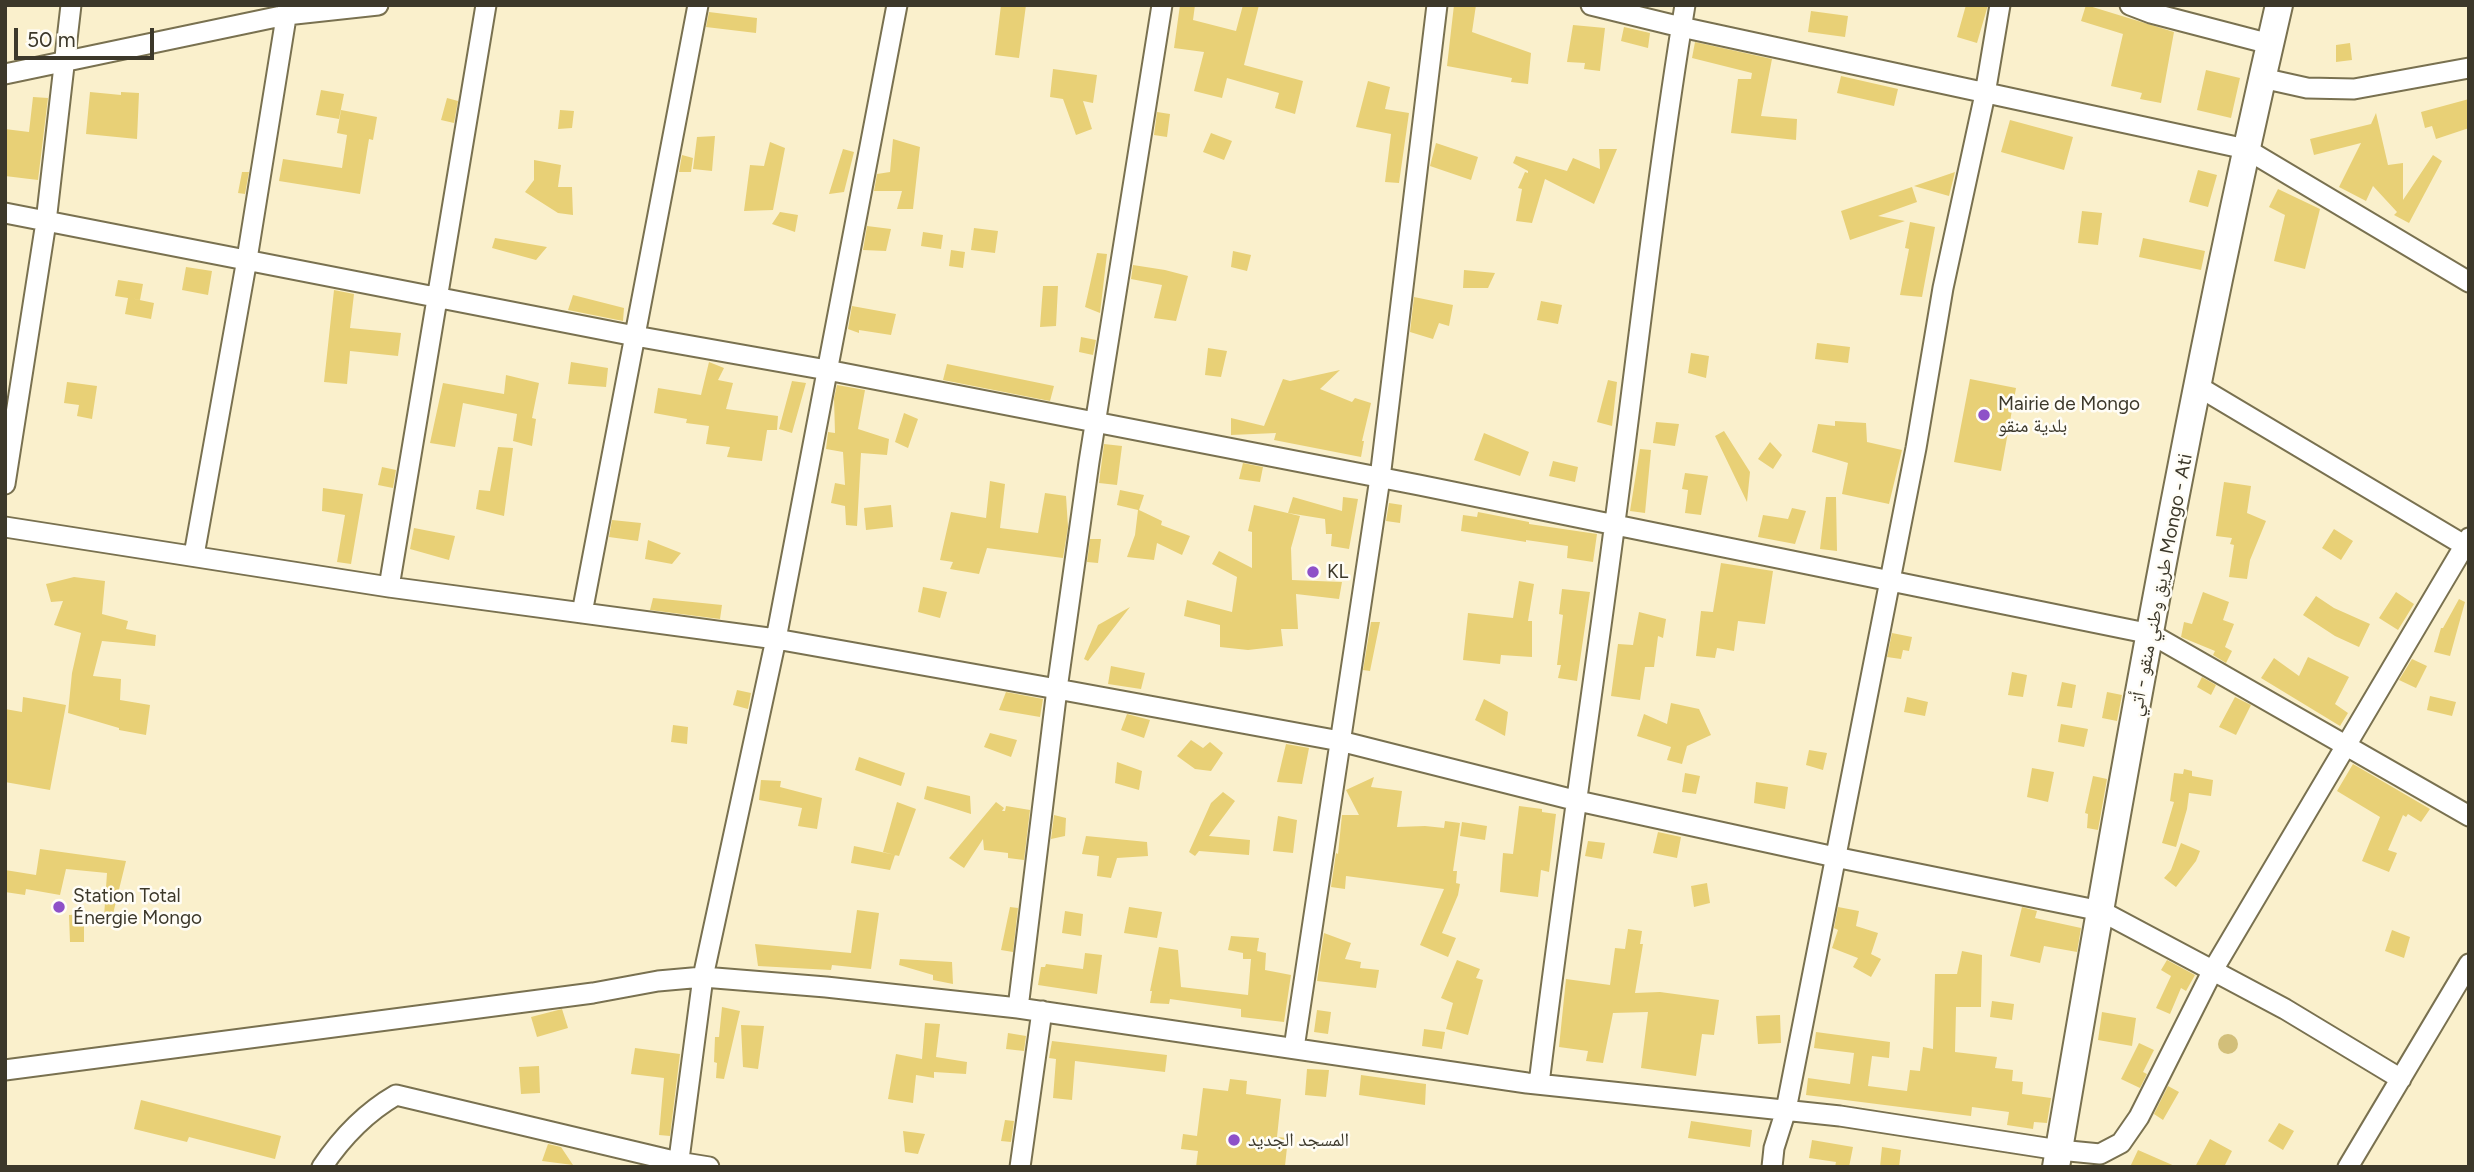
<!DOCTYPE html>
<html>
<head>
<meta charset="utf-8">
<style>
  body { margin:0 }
  #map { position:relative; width:2474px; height:1172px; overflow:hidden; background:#faf0cc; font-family:Figtree,sans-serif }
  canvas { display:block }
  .frame { position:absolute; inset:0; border:7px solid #3c382a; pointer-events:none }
  .scale { position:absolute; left:14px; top:28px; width:140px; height:32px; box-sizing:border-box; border:4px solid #3c382a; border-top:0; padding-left:9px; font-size:21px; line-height:24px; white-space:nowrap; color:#3c382a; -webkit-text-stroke:5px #fffdf6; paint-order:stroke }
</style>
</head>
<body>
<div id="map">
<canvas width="2474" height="1172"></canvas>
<div class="frame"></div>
<div class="scale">50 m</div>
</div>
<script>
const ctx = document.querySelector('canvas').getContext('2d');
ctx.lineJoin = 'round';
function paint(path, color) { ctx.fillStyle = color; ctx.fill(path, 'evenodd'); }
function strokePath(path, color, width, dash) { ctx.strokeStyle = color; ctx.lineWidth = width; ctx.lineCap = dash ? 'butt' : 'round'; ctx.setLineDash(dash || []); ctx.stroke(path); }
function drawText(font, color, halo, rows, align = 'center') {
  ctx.font = font + ' Figtree,"Noto Naskh Arabic",sans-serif'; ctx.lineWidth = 5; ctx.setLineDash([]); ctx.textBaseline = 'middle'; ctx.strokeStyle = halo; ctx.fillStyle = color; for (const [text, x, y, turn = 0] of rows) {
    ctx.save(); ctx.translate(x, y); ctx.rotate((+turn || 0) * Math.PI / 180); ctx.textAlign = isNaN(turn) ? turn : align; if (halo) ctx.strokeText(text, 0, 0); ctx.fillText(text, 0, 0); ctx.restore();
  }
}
const green = new Path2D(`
  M2218 1044a10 10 0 1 1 20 0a10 10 0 1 1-20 0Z`);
const building = new Path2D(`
  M1001 5H1026L1019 58 995 55Z
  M1180 5H1195L1193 20 1236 31 1243 5H1259L1244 65 1303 81 1295 114 1275 108 1279 93 1227 78 1222 98 1194 91 1204 52 1174 48Z
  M1454 5H1476L1472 32 1531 53 1528 84 1511 82 1512 78 1447 66Z
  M1966 5H1988L1977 43 1957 37Z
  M2086 5 2174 32 2161 103 2140 99 2142 93 2111 86 2123 34 2081 21Z
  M1811 11 1848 16 1845 37 1808 32Z
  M709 12 757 18 756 33 706 27Z
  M1573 25 1605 28 1600 71 1584 69 1585 63 1567 62Z
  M1624 27 1650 33 1648 48 1621 41Z
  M1695 42 1772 59 1761 116 1797 119 1796 140 1731 133 1738 79H1751L1752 73 1692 58Z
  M2350 43 2352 60 2336 62V45Z
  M1053 69 1097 75 1093 103 1083 101 1092 129 1076 135 1063 99 1050 97Z
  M2206 70 2240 78 2231 118 2197 110Z
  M1841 76 1898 89 1894 106 1837 93Z
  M1368 81 1390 87 1385 109 1409 113 1399 183 1385 182 1391 134 1356 127Z
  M321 90 344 94 339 119 316 115Z
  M90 92 121 95V92L139 93 137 139 86 134Z
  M33 97 48 98 38 180 5 176V129L29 132Z
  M447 98 458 101 454 123 441 120Z
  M2469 99V128L2436 139 2432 126 2425 128 2421 112Z
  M341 110 377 117 373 140 369 139 360 194 279 181 283 159 342 168 347 135 337 133Z
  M560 110 574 111 572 128 558 129Z
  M1157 112 1170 114 1167 137 1154 135Z
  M2376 113 2388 165 2403 163V200L2433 155 2442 161 2409 223 2394 215 2397 212 2373 186 2366 201 2339 187 2361 143 2314 155 2310 139 2371 124Z
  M2010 120 2073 137 2064 170 2001 152Z
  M1211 133 1232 141 1224 160 1203 152Z
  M715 136 712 171 693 169 697 137Z
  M893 139 920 147 913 209H897L902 191H874L877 174 890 172Z
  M770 142 785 148 773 210 744 211 750 165 764 166Z
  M1436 143 1478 157 1471 180 1430 166Z
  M843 149 854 152 844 192 829 194Z
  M1599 149H1617L1594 204 1545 179 1532 223 1516 221 1522 189 1518 188 1525 172 1528 173V171L1513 163 1516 156 1567 171 1573 158 1600 169Z
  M682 155 693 158 691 172H679Z
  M534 160 561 165 558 187H572L573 215 558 213 525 192 534 180Z
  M2198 170 2217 175 2208 207 2189 202Z
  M242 172H249L245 194 238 193Z
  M1955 172 1949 196 1914 186Z
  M1912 187 1917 202 1878 216 1905 221 1850 240 1841 211Z
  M2278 189 2320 209 2305 269 2274 261 2285 215 2269 207Z
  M2082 211 2102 213 2098 245 2078 243Z
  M780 212 798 215 795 232 772 224Z
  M1910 222 1935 227 1922 297 1900 295 1909 249 1905 248Z
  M867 226 891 229 886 251 863 250Z
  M974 228 998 231 995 253 971 250Z
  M923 232 943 235 941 249 921 246Z
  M495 238 547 247 536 260 492 248Z
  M2143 238 2205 251 2201 270 2139 257Z
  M951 250 965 252 963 268 949 266Z
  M1233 251 1251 255 1247 271 1231 267Z
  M1097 253 1107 254 1100 313 1085 307Z
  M1133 265 1165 270 1188 276 1176 321 1154 318 1162 285 1131 279Z
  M186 267 212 271 208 295 182 290Z
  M1464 270 1495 273 1488 288H1463Z
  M118 280 143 284 140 300 130 298 154 303 151 319 125 314 128 298 115 296Z
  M1043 286H1058L1056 326 1040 327Z
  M334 290 354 294 350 328 401 333 398 356 350 351 347 384 324 382Z
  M573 295 624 308 623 321 568 310Z
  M1414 297 1453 305 1449 326 1439 323 1433 339 1410 332Z
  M1541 301 1562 305 1558 324 1537 320Z
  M852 306 896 314 891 335 859 330V333L848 329Z
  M1081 337 1096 340 1093 355 1079 352Z
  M1817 343 1850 347 1848 363 1815 359Z
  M1208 348 1227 351 1221 377 1205 375Z
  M1691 353 1709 356 1706 378 1688 373Z
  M571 362 608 368 606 387 568 384Z
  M709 362 724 368 718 380 733 383 726 409 778 416 777 430H767L762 461 727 457 730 447 706 444 709 426 686 423 687 419 654 413 658 388 701 395Z
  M947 364 1054 386 1050 401 943 380Z
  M1340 370 1320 389 1352 402 1355 398 1371 403 1362 441H1364L1361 457 1274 440 1276 433 1231 435V418L1264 426 1283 379 1290 381Z
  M506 375 539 383 532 418 536 419 532 446 513 441 517 414 463 403 455 447 430 443 443 383 504 394Z
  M1970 379 2016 388 2001 471 1954 462Z
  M1608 380 1617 382 1612 426 1597 422Z
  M792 381 806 383 792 433 779 429Z
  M67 382 97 386 92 419 77 416 79 405 64 403Z
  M837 385 865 390 858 429 889 439 887 455 861 453 857 526 846 525 845 506 831 503 835 483 845 485 843 452 826 449 828 432 835 433 834 398Z
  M904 413 918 419 908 448 895 442Z
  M1835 421 1866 423 1867 442 1902 450 1889 504 1842 494 1848 463 1812 452 1818 424 1835 426Z
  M1656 422 1679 424 1675 446 1653 443Z
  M1724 431 1750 472 1747 502 1715 436Z
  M1484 433 1529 452 1520 476 1474 460Z
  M1770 442 1782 455 1773 469 1758 459Z
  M1104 444 1122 446 1117 485 1099 483Z
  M498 447 513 448 504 516 476 509 479 490 490 491Z
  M1640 449 1651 450 1645 513 1630 511Z
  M1553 461 1578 467 1575 482 1549 476Z
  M1243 463 1263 467 1260 482 1239 479Z
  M382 467 396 470 393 488 378 485Z
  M1685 473 1708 476 1701 515 1685 513 1688 490 1682 489Z
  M990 481 1005 484 1000 528 1038 533 1045 493 1066 496 1068 527 1063 558 987 548 979 574 950 569 953 562 940 560 951 512 986 518Z
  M2224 482 2251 486 2247 513 2266 521 2250 560 2247 579 2229 577 2234 545 2230 544 2232 538 2216 536Z
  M323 488 363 494 351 564 337 562 345 515 322 511Z
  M1120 490 1144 495 1139 510 1162 521 1161 525 1190 536 1182 555 1157 543 1154 560 1127 557 1135 535 1138 510 1117 505Z
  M1293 497 1342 511 1343 497 1358 499 1349 549 1331 546 1332 534H1326L1325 519 1288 513Z
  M1826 497H1836L1837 551 1820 549Z
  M1389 503 1402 505 1400 523 1386 521Z
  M891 505 893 527 866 530 864 508Z
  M1254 505 1300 516 1291 548 1292 580 1342 582 1339 599 1296 594 1298 629H1281L1283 646 1248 650 1220 647V625L1184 616 1187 600 1232 612 1237 577 1212 564 1219 551 1252 568V532L1248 531Z
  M1792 508 1806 511 1795 544 1758 537 1763 515 1788 519Z
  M1478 512 1529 522V524L1597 534 1593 562 1567 558 1568 546 1526 540V542L1461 531 1463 515 1477 517Z
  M612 520 641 523 638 541 609 537Z
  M414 528 455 536 449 560 410 549Z
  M2334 529 2353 541 2341 560 2322 548Z
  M1090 539H1101L1098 563 1087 562Z
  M648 540 681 553 672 564 645 559Z
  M1721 563 1773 571 1765 624 1738 621 1734 651 1717 648 1715 658 1696 656 1701 611 1713 612Z
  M74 577 105 581 102 614 128 621 126 629 156 635 155 646 102 641 93 676 121 679 120 700 150 705 146 735 119 730V728L68 713 72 673 81 633 54 625 63 601 51 602 46 584Z
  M1519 581 1534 584 1528 621H1532V657L1501 655 1500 664 1463 660 1468 613 1513 618Z
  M923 587 947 592 940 618 918 612Z
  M1562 589 1590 592 1577 681 1558 678 1561 665H1557L1563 615 1559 614Z
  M2203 592 2229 602 2223 620 2234 624 2225 647 2232 651 2226 663 2213 655 2215 651 2181 637 2184 622 2192 624Z
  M2396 592 2414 604 2398 630 2379 618Z
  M2316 596 2334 608 2370 624 2359 647 2335 636 2303 615Z
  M653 598 722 605 720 619 650 610Z
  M2459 599 2465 602 2450 656 2434 652 2441 628H2443Z
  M1130 607 1088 661 1084 659 1098 625Z
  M1639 612 1666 619 1663 638 1658 636 1654 667H1645L1640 700 1611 696 1618 644 1633 645Z
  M1371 622H1380L1370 671 1363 670Z
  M1892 633 1912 637 1909 651 1903 650 1901 659 1887 657Z
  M2308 657 2349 677 2335 704 2348 713 2340 726 2261 678 2274 658 2299 676Z
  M2412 659 2427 666 2416 688 2399 680Z
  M1111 666 1145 673 1141 689 1108 684Z
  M2012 672 2027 675 2023 697 2008 695Z
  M2202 677 2216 685 2211 695 2197 687Z
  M2062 682 2076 685 2072 708 2057 706Z
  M737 690 751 693 748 709 733 705Z
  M1006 692 1043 699 1040 717 999 710Z
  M2107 692 2122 695 2117 721 2102 718Z
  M2430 696 2456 702 2452 716 2427 710Z
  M23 697 66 705 50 790 5 782V709L22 712Z
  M1907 697 1928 702 1925 716 1904 712Z
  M2235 697 2251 705 2236 735 2219 727Z
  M1484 699 1508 712 1505 736 1475 720Z
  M1671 703 1699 709 1711 735 1687 746 1682 764 1667 760 1671 747 1637 736 1644 714 1667 724Z
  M1127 714 1150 720 1144 738 1121 730Z
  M2061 724 2088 729 2084 747 2058 742Z
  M673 725 688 727 687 744 671 742Z
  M990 733 1017 740 1011 757 984 747Z
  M1191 740 1203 748 1210 742 1223 753 1211 771 1195 769 1177 756Z
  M1286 744 1309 748 1302 784 1277 782Z
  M1809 750 1827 753 1823 770 1806 765Z
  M859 757 905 773 901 786 855 770Z
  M1117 762 1142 771 1139 790 1115 783Z
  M2353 764 2430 809 2421 822 2408 814 2406 817 2403 815 2388 850 2397 853 2389 872 2362 861 2380 817 2337 791Z
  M2032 768 2054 772 2048 802 2027 797Z
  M2184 769 2192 771V776L2213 780 2211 796 2189 793 2187 809 2176 847 2162 843 2174 802 2170 801 2174 773 2183 774Z
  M1685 773 1700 776 1696 794 1682 792Z
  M2093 776 2107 779 2098 830 2087 828 2088 814 2085 813Z
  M1374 777 1371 787 1402 791 1397 827 1425 826 1444 828 1445 821 1460 823 1453 871H1457L1456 883 1460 884 1458 895 1442 933 1456 938 1448 957 1420 945 1444 889 1346 876 1345 889 1331 887 1336 853 1338 854 1342 815H1359L1346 790Z
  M761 780 781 781 780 787 822 798 817 829 798 826 802 808 759 800Z
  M1756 782 1788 787 1785 809 1754 803Z
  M927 786 970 796 971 814 924 799Z
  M1223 792 1235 801 1209 836 1250 840 1249 855 1199 851 1195 856 1189 852 1211 803Z
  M897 802 916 809 899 856 883 852Z
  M996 802 1004 808 1002 811H1005L1006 806 1030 810 1024 860 1008 858V853L984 850 983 839 964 868 949 858Z
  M1519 806 1542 809V812L1556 814 1549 872 1541 870 1538 897 1500 892 1503 853 1513 854Z
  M1054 815 1066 818 1065 836 1051 839Z
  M1278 816 1297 820 1293 853 1273 851Z
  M1462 822 1487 826 1485 840 1460 836Z
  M1658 832 1681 837 1677 858 1653 853Z
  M1086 836 1147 842 1148 856 1117 858 1111 878 1097 876 1099 856 1082 854Z
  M1588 841 1605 843 1602 859 1585 856Z
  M2181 843 2200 851 2196 861 2176 887 2164 878 2171 870Z
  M854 846 895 855 890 870 851 863Z
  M40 849 126 861 112 918 104 917 107 873 66 869 60 895 26 889 25 895 5 892V870L36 875Z
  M1707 883 1710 903 1694 907 1691 886Z
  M1010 907 1018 908 1013 952 1001 950Z
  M1129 907 1162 912 1157 938 1124 933Z
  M1838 907 1859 911 1856 926 1878 933 1871 954 1881 959 1871 977 1853 967 1858 958 1832 948 1838 930 1834 928Z
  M2022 907 2037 911 2035 918 2081 928 2077 952 2044 946 2040 963 2010 956Z
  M857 910 879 913 871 969 832 965 831 970 758 966 755 944 851 953Z
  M1065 911 1083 914 1081 936 1062 933Z
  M84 914V942H70L69 915Z
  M1628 929 1642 931 1640 944H1643L1635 993 1660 992 1719 1000 1714 1035 1702 1034 1696 1076 1641 1068 1648 1012 1613 1013 1603 1063 1586 1061 1588 1051 1559 1047 1566 979 1610 985 1615 948 1625 949Z
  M2392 930 2410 937 2404 958 2385 951Z
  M1324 933 1351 943 1345 959 1361 962 1360 968 1379 970 1376 988 1317 981Z
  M1231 936 1259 938 1257 951 1266 953 1265 970 1291 975 1284 1022 1241 1017V1009L1170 999 1169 1004 1150 1003 1152 991H1150L1159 947 1178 950 1181 987 1248 995 1251 959H1243V953L1228 950Z
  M1962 951 1982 955 1981 1007H1956L1955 1052 1997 1057 1995 1068 2013 1070 2012 1081 2023 1082 2022 1094 2051 1098 2047 1123 2034 1122 2033 1129 2007 1125 2009 1112 1972 1107 1971 1116 1806 1095 1808 1078 1850 1084 1854 1053 1814 1048 1816 1032 1890 1042 1889 1058 1872 1056 1868 1086 1907 1091 1910 1070 1920 1071 1923 1047 1933 1049 1935 974H1957Z
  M1085 953 1102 955 1097 994 1038 985 1041 967H1045L1046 964 1083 969Z
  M900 959 952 962 953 984 933 980V975L899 965Z
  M1457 960 1480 969 1476 978 1483 980 1468 1035 1446 1029 1453 1003 1441 998Z
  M2167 960 2195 975 2186 991 2181 988 2170 1014 2156 1008 2171 976 2161 970Z
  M1992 1001 2014 1004 2012 1020 1990 1017Z
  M722 1007 740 1011 724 1079 716 1078 717 1063 714 1062 715 1037H719Z
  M562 1009 568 1028 537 1037 531 1017Z
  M1317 1010 1331 1012 1328 1034 1314 1032Z
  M2102 1012 2136 1018 2132 1046 2098 1040Z
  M1780 1015 1781 1043 1758 1044 1756 1016Z
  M925 1023 940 1024 936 1057 967 1062 966 1074 934 1072V1078L916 1075 913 1103 888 1099 896 1054 922 1059Z
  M741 1025 764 1026 758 1069 743 1067Z
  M1424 1029 1445 1032 1442 1049 1422 1046Z
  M1008 1033 1026 1036 1024 1051 1006 1049Z
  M1052 1041 1167 1055 1165 1072 1075 1061 1072 1100 1053 1098 1056 1059 1049 1058Z
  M2139 1043 2154 1050 2143 1072 2147 1074 2140 1088 2121 1079Z
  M635 1048 680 1054 670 1136 659 1135 664 1078 631 1074Z
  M539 1066 540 1093 521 1094 519 1067Z
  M1307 1069 1329 1070 1326 1097 1305 1095Z
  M1361 1075 1426 1084 1425 1105 1359 1095Z
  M1230 1079 1247 1081 1246 1094 1281 1099 1277 1137 1288 1138 1285 1166 1196 1167 1198 1151 1181 1149 1183 1134 1197 1136 1203 1088 1228 1091Z
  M2168 1086 2179 1092 2163 1120 2154 1114Z
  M141 1100 281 1136 275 1159 189 1137 187 1142 134 1129Z
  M1005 1120 1014 1121 1011 1142 1001 1141Z
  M1691 1121 1752 1130 1750 1147 1688 1138Z
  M2279 1123 2294 1131 2283 1150 2268 1141Z
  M903 1131 925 1134 918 1154 905 1152Z
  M2210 1139 2232 1151 2224 1167H2195Z
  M1812 1140 1853 1147 1849 1167H1835L1836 1162 1809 1158Z
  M548 1144 561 1147 573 1165 542 1161Z
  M1882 1147 1901 1150 1899 1167H1880Z
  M2138 1150 2177 1167H2130Z`);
const street = new Path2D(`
  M1591 5 1681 27 2246 149 2469 282
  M2130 5 2151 13 2270 44
  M5 74 286 15 378 5
  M2262 78 2307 88 2354 89 2469 68
  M5 213 635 336 827 370 1419 485 2151 634 2469 816
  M2199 387 2469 548
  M5 484 46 222 71 5
  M5 527 389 587 776 639 1057 689 1340 741 1578 801 1835 857 2101 911 2285 1009 2401 1079
  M194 555 247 259 288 5
  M389 587 486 5
  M582 613 698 5
  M1018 1008 1057 689 1089 462 1162 5
  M1294 1048 1380 478 1437 5
  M5 1070 593 993 658 981 703 977 826 987 1018 1008 1527 1083 1840 1116 2059 1150 2100 1154 2121 1143 2139 1117 2213 970 2469 538
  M1539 1084C1561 901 1589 719 1613 537 1637 359 1656 182 1685 5
  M322 1167C342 1137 365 1113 396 1095L678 1162 709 1167
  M678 1167 703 977 776 639 897 5
  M1020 1167 1042 1011
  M1772 1167 1774 1148 1786 1110 1916 448 1943 288 1985 94 2000 5
  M2348 1167 2469 964`);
const secondary = new Path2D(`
  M2056 1167C2122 778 2190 389 2279 5`);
const markers = [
  [1984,415,7,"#8e51c8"],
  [1313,572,7,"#8e51c8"],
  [59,907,7,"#8e51c8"],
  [1234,1140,7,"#8e51c8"]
];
const poiNames = [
  ["Mairie de Mongo",1998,404],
  ["بلدية منقو",1998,426],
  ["KL",1327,572],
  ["Station Total",73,896],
  ["Énergie Mongo",73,918],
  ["المسجد الجديد",1248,1140]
];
const streetNames = [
  ["طريق وطني منقو - أتي Mongo - Ati",2161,585,-79]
];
paint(green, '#d2bf7a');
paint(building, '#e8d076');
strokePath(street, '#797150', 23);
strokePath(secondary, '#797150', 30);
strokePath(street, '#fff', 19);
strokePath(secondary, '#fff', 26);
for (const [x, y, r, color] of markers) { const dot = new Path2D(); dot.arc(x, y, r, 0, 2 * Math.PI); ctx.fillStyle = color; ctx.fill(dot); strokePath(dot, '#fffdf6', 2.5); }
drawText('19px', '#3c382a', '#fffdf6', poiNames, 'left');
drawText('19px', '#3c382a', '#fffdf6', streetNames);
</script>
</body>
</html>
